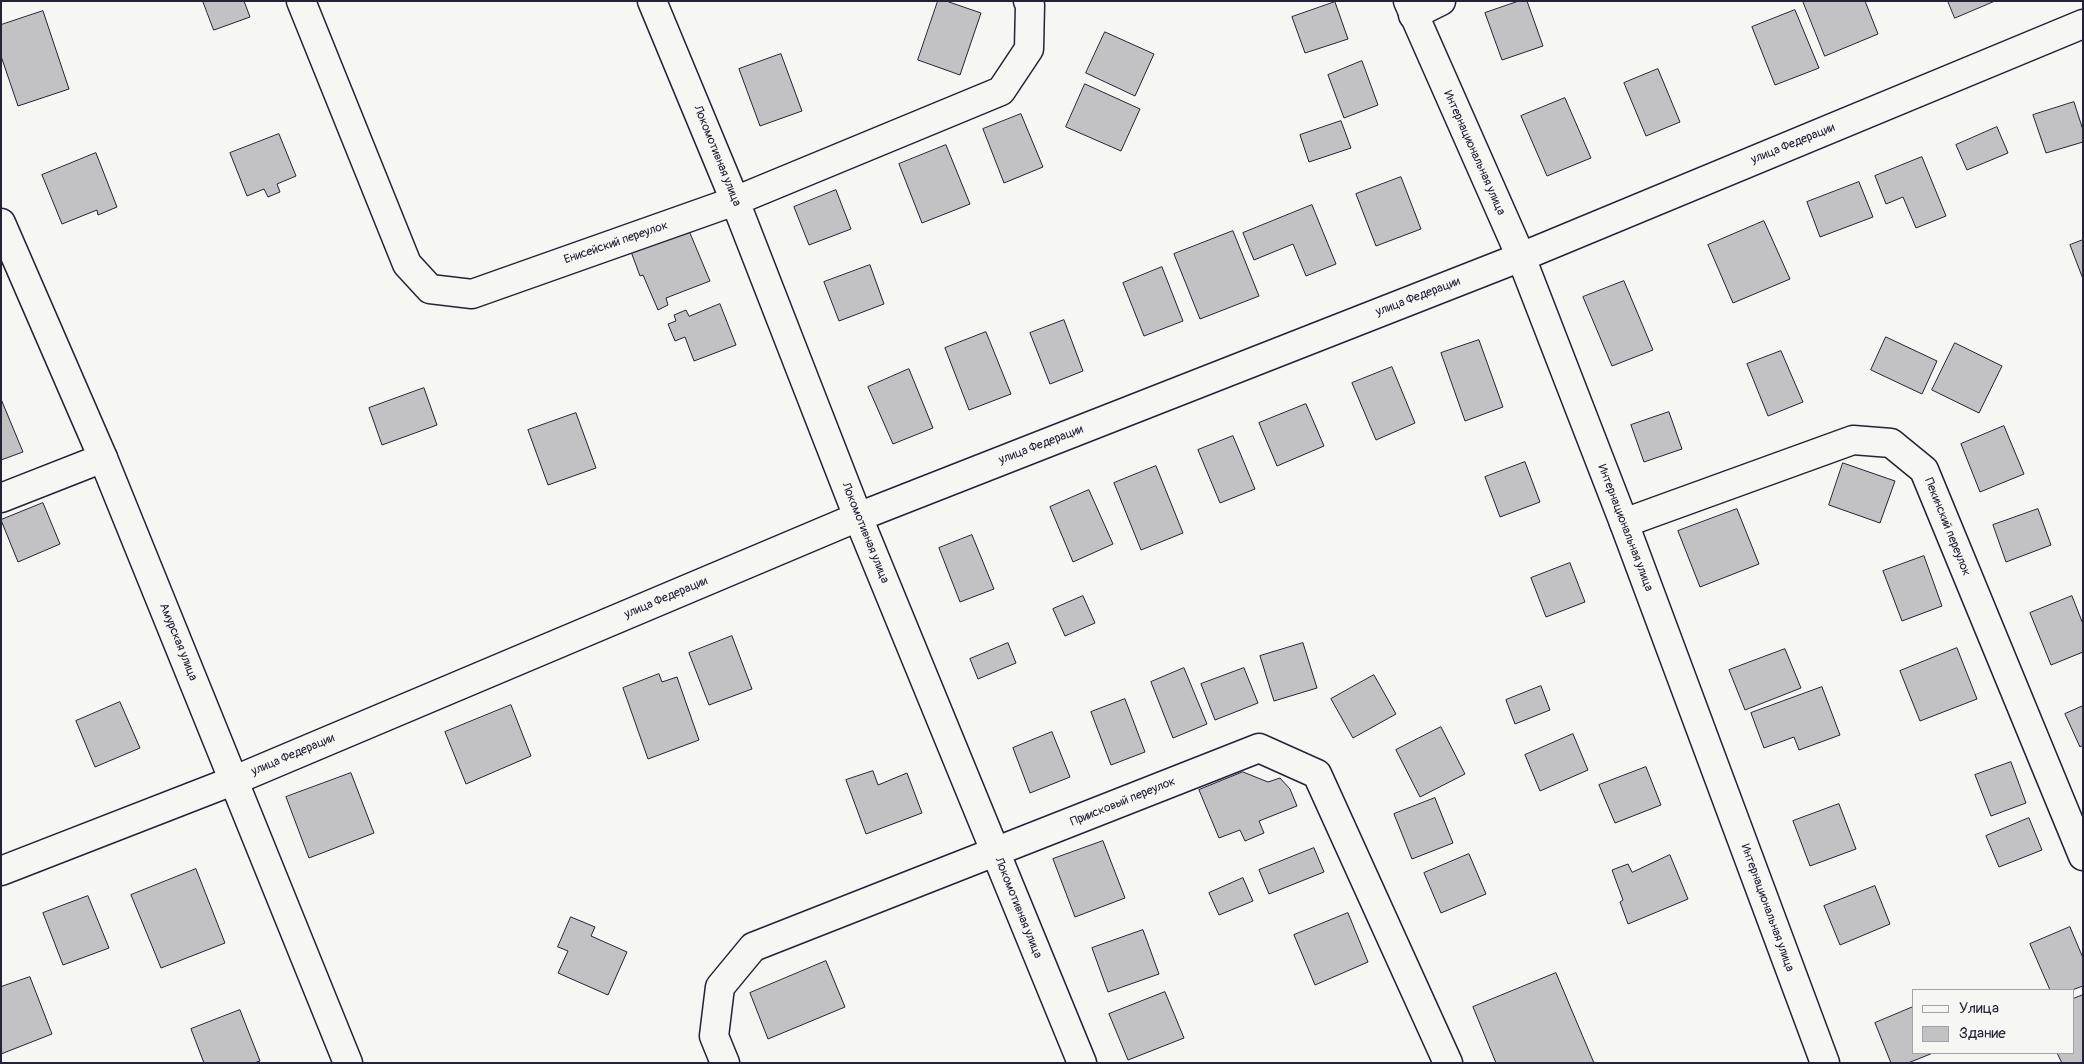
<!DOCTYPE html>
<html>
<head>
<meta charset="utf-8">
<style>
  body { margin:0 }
  #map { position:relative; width:2084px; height:1064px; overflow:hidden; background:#f6f6f2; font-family:Pangolin,sans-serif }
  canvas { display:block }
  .frame { position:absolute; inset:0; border:2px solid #22223b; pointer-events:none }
  .legend { position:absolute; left:1912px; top:989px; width:162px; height:65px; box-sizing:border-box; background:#f6f6f2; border:1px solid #a1a1a9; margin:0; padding:6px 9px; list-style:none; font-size:15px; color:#22223b }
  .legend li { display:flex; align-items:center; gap:10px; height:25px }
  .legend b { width:25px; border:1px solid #a1a1a9 }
</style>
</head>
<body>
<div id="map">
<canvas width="2084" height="1064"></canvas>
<div class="frame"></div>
<ul class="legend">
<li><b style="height:6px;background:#f6f6f2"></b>Улица</li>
<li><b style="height:14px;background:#c2c2c4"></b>Здание</li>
</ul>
</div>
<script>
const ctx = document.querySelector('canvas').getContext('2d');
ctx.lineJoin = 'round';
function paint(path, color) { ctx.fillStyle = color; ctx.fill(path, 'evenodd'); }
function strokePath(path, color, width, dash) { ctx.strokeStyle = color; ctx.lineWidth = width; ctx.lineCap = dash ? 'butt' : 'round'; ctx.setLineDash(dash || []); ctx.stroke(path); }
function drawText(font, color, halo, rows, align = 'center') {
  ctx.font = font + ' Pangolin,sans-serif'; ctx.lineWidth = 4.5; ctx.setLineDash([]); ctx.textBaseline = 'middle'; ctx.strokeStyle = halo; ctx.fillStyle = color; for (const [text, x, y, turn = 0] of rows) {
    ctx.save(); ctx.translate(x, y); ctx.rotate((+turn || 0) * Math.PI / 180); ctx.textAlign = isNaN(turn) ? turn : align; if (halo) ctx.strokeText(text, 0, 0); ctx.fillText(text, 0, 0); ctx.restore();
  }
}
const building = new Path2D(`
  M203 1H244L250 17 214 30Z
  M938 1H946L981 13 960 75 918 60Z
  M1519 1H1527L1543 46 1502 60 1485 13Z
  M1803 1H1865L1878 34 1825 56Z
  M1948 1H1995L1955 18Z
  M1335 2 1348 39 1305 53 1292 17Z
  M1795 10 1819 68 1775 85 1752 27Z
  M43 11 69 89 18 106 1 56V25Z
  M1105 32 1154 54 1135 96 1086 73Z
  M781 54 802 111 760 126 739 69Z
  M1362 61 1378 105 1344 118 1328 75Z
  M1658 69 1680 122 1646 136 1624 83Z
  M1085 84 1140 109 1121 151 1066 127Z
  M1565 98 1591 158 1547 176 1521 116Z
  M2074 102 2083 130V142L2046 153 2033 115Z
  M1021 114 1043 167 1004 183 983 129Z
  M1341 121 1351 148 1309 162 1300 135Z
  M1997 127 2008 153 1967 170 1956 145Z
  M279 134 296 176 277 184 280 192 268 197 264 189 247 196 230 153Z
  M946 145 970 204 922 223 899 164Z
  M96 153 117 207 98 215 97 210 62 224 42 175Z
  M1922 157 1946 216 1916 228 1903 197 1886 204 1875 176Z
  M1401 177 1421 229 1376 246 1356 194Z
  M1859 182 1873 217 1820 237 1807 202Z
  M836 190 851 229 809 245 794 207Z
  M1312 205 1336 264 1306 276 1293 244 1254 260 1243 233Z
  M682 214 710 281 666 298 668 305 658 310 643 275 640 276 630 249Z
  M1764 221 1790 279 1733 303 1708 245Z
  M1233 231 1259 296 1200 319 1174 254Z
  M2083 240V279L2070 245Z
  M870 265 884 304 839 321 824 282Z
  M1162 267 1183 321 1144 336 1123 283Z
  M1624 281 1653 350 1612 366 1583 297Z
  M720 304 736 345 694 361 685 337 675 341 668 324 676 321 674 315 686 310 689 316Z
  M1064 320 1083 371 1050 384 1030 333Z
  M986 332 1011 394 969 410 945 348Z
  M1886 337 1937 361 1922 394 1871 370Z
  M1479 340 1503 407 1465 421 1441 353Z
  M1955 343 2002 366 1979 413 1932 390Z
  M1781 351 1803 402 1768 416 1747 364Z
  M1392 367 1415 423 1376 440 1352 383Z
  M909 369 933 428 893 444 868 387Z
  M424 388 437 425 382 445 369 408Z
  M1 399 23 452 1 460Z
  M1306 404 1324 446 1277 466 1259 423Z
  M1669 412 1682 449 1644 462 1631 425Z
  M576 413 596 468 548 485 528 430Z
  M2004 426 2024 474 1980 492 1961 444Z
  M1233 436 1255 489 1220 503 1198 450Z
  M1525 462 1540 502 1500 517 1485 477Z
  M1843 463 1895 481 1880 523 1829 505Z
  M1156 466 1183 533 1141 550 1114 483Z
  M1089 490 1113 544 1073 562 1050 507Z
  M43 503 60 544 18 562 1 520Z
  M1737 509 1759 564 1700 587 1678 531Z
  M2038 509 2051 545 2006 562 1993 525Z
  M972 535 994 589 960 602 939 548Z
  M1924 556 1942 606 1902 621 1883 571Z
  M1570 563 1585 602 1546 617 1531 578Z
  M1083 596 1095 623 1065 636 1053 609Z
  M2072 596 2083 624V652L2051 665 2030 613Z
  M732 636 752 689 709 705 689 653Z
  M1008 643 1016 663 978 679 970 659Z
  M1303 643 1317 688 1274 701 1260 656Z
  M1957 648 1977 699 1920 721 1900 671Z
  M1785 649 1801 688 1745 710 1729 670Z
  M1184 668 1207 724 1173 738 1151 682Z
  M1244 668 1258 703 1215 720 1201 684Z
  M659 674 662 682 677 677 699 740 648 759 623 688Z
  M1374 675 1396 714 1353 738 1331 699Z
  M1541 686 1550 710 1515 724 1506 700Z
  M1822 687 1840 735 1799 750 1794 737 1764 748 1751 713Z
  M1125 699 1145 752 1111 765 1091 712Z
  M120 702 140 748 95 767 76 721Z
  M511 705 531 756 466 784 445 732Z
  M2083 706V745L2080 747 2065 714Z
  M1441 727 1465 774 1420 797 1396 750Z
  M1052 732 1070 777 1030 793 1013 748Z
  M1573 734 1588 770 1540 791 1525 755Z
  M2011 762 2026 803 1991 816 1975 775Z
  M1646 767 1661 805 1615 823 1599 785Z
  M873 771 878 785 907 773 922 813 866 834 846 780Z
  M1243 772 1268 782 1280 778 1290 789 1297 806 1259 821 1264 833 1245 841 1240 830 1219 838 1199 790Z
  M351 773 374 833 309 858 286 797Z
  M1435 798 1453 843 1412 859 1394 814Z
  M1839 804 1856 849 1810 866 1793 821Z
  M2029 818 2042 850 1999 867 1986 836Z
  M1103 841 1125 898 1075 917 1053 859Z
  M1314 848 1324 872 1269 894 1259 870Z
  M1469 854 1486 894 1441 913 1424 873Z
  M1670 855 1688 899 1628 924 1620 902 1623 900 1612 870 1628 864 1632 872Z
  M196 869 225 943 161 968 131 895Z
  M1243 878 1253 901 1219 915 1209 893Z
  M1875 886 1890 924 1840 945 1824 906Z
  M88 896 109 948 63 965 43 913Z
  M1348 913 1368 962 1315 985 1294 935Z
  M571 917 595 927 591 936 627 952 608 995 558 973 568 951 558 947Z
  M2070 927 2083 958V986L2072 990H2050L2030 944Z
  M1143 930 1159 974 1108 992 1092 948Z
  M826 961 845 1007 768 1039 750 993Z
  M1556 973 1594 1063H1496L1473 1007Z
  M30 977 52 1034 1 1054V987Z
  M1165 992 1184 1038 1128 1060 1109 1014Z
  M2083 995V1063H2062L2057 1053H2073V999Z
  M1913 1007V1053H1933L1908 1063H1891L1875 1023Z
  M240 1010 260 1061 254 1063H204L191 1029Z`);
const minor = new Path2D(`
  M301 1 407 264 430 289 472 294 735 201 1001 91 1029 49 1030 5 1028 1
  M652 1 735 201 858 517 1082 1063
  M1413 15 1441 1
  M1 498 103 458
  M1624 523 1853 440 1891 443 1924 470 2083 856
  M1 871 235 780 858 517 1521 257 2083 24
  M725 1063 714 1036 720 987 753 947 1259 748 1317 774 1448 1063`);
const tertiary = new Path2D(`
  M1408 1 1521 257 1624 523 1825 1063
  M1 223 103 458 348 1063`);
const streetNames = [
  ["улица Федерации",1793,144,-22],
  ["Интернациональная улица",1474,153,66],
  ["Локомотивная улица",717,156,68],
  ["Енисейский переулок",616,243,-19],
  ["улица Федерации",1418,297,-21],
  ["улица Федерации",1041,445,-21],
  ["Пекинский переулок",1947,527,68],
  ["Интернациональная улица",1625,528,69],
  ["Локомотивная улица",865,533,68],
  ["улица Федерации",666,598,-23],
  ["Амурская улица",178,642,68],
  ["улица Федерации",293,755,-23],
  ["Приисковый переулок",1123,802,-22],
  ["Локомотивная улица",1018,908,68],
  ["Интернациональная улица",1767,908,70]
];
paint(building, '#c2c2c4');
strokePath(building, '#22223b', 1);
strokePath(minor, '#22223b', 31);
strokePath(tertiary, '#22223b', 31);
strokePath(minor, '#f6f6f2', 28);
strokePath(tertiary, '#f6f6f2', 28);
drawText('12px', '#22223b', '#f6f6f2', streetNames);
</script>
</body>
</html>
